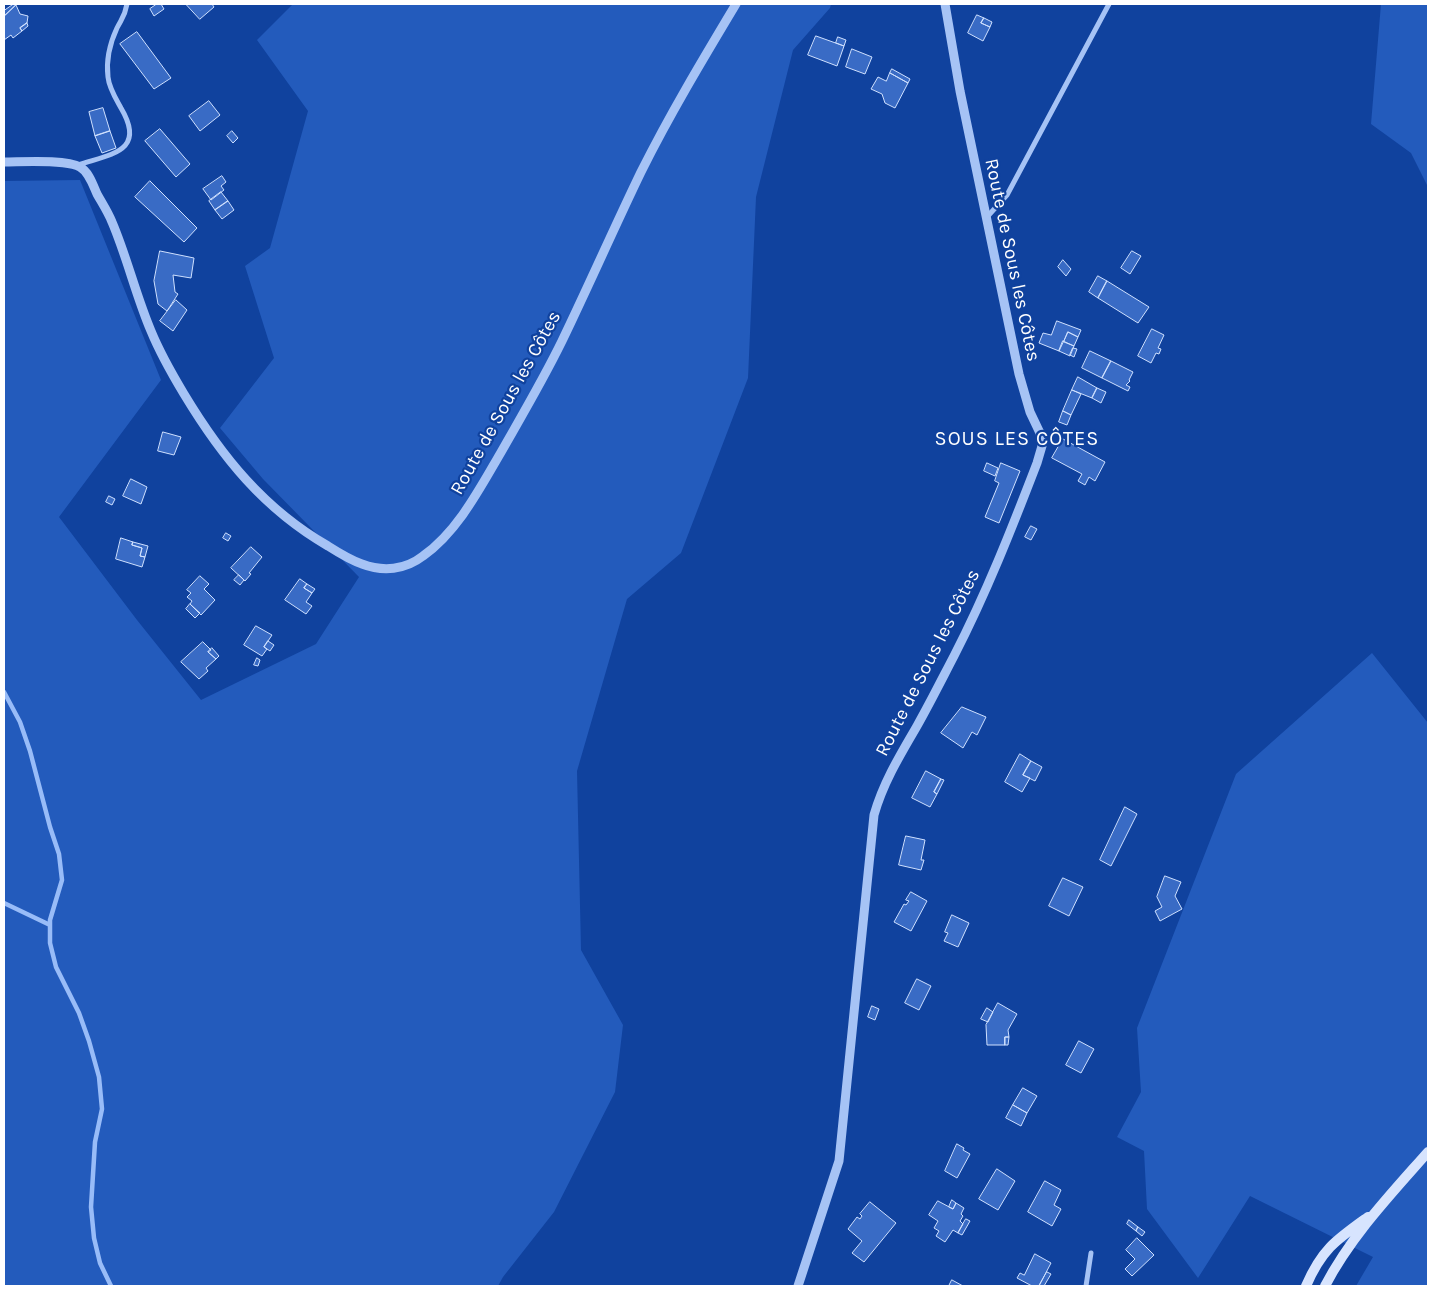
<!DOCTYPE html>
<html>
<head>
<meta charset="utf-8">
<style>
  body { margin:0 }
  #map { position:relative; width:1432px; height:1290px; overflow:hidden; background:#10429e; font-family:Karla,sans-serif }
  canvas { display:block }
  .frame { position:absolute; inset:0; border:5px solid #fff; pointer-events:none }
</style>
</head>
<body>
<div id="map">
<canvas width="1432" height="1290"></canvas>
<div class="frame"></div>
</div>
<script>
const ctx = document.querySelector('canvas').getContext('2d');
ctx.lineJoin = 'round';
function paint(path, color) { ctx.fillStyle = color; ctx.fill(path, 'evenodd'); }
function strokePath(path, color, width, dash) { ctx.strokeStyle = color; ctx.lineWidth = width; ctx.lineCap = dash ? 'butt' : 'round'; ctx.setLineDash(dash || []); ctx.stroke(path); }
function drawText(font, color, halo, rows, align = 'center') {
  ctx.font = font + ' Karla,sans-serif'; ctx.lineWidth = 4.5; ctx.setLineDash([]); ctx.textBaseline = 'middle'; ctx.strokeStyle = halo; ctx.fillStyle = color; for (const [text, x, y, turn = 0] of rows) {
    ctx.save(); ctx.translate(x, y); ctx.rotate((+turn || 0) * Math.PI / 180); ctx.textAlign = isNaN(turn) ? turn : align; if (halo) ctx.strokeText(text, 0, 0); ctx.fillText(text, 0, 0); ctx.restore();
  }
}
const green = new Path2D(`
  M293 4H831L830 8 793 50 756 197 748 378 681 553 627 599 577 771 581 950 623 1025 615 1092 554 1212 503 1277 498 1286H4V181L80 180 161 380 59 517 137 620 201 700 316 644 359 577 263 479 220 428 274 358 245 266 270 248 308 111 257 40Z
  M1381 4H1428V187L1411 153 1371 124Z
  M1372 653 1428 723V1286H1356L1373 1257 1250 1196 1198 1278 1147 1209 1144 1151 1117 1137 1141 1092 1137 1028 1236 774Z`);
const stream = new Path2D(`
  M4 692 20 722 30 751 50 827 59 854 62 880 50 920V943L56 967 79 1013 89 1041 99 1077 102 1109 95 1142 91 1207 94 1238 100 1263 111 1286
  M4 903 50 925`);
const building = new Path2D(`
  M14 4 16 5 5 15 4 11Z
  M157 4H161L164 9 154 16 150 9Z
  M186 4H212L214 7 200 19Z
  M16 5 20 14 28 16 27 23 20 28 22 31 13 38 11 35 4 40V13L5 15Z
  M977 15 984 18 981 23 990 27 983 41 968 33Z
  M984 18 992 22 990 27 981 23Z
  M27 23 28 26 22 31 20 28Z
  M137 32 171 78 154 89 120 44Z
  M816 36 844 46 837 66 808 55Z
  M838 37 846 40 844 46 836 43Z
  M852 49 872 57 865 74 846 67Z
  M892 69 910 79 908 83 890 73Z
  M890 73 908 83 895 108 885 103 882 94 871 89 878 77 886 81Z
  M209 101 220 115 200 131 189 116Z
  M103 108 110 131 95 136 89 112Z
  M160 129 190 164 176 177 145 141Z
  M110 131 116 148 102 153 95 136Z
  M232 131 238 138 233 143 227 136Z
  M222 176 226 182 221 186 224 190 211 200 203 189Z
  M150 181 197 228 184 242 135 197Z
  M221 192 228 201 215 210 209 201Z
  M228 201 234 210 222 219 215 210Z
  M160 251 194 258 191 278 173 275 175 292 178 294 167 311 158 304 154 281Z
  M1132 251 1141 256 1130 274 1121 268Z
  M1063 260 1071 269 1066 276 1058 267Z
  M1098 276 1107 281 1098 298 1089 292Z
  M1107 281 1149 307 1138 323 1098 298Z
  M176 300 187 310 173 331 160 321Z
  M1057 321 1081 330 1078 337 1068 332 1059 351 1039 343 1043 333 1051 335Z
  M1152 329 1164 335 1158 348 1161 349 1159 354 1156 353 1151 363 1138 356Z
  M1068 332 1078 337 1074 346 1064 342Z
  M1063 341 1074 346 1070 356 1059 351Z
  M1073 348 1077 349 1074 357 1070 355Z
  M1090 351 1111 361 1102 378 1082 368Z
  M1111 361 1133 372 1129 380 1130 381 1126 385 1130 387 1128 391 1102 378Z
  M1078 377 1097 388 1092 398 1072 390Z
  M1097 388 1106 392 1101 403 1092 398Z
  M1072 390 1081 394 1071 415 1063 411Z
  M1063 411 1071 415 1067 425 1059 422Z
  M163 432 181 437 174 455 158 451Z
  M1063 439 1105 462 1095 481 1089 477 1085 485 1078 481 1082 474 1052 458Z
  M987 463 998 468 995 476 984 471Z
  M1001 463 1020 471 999 523 985 517 999 483 995 481Z
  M131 479 147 487 141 504 123 496Z
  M109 496 115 499 112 505 106 502Z
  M1031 526 1037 529 1031 540 1025 537Z
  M226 533 231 536 228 541 223 538Z
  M121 538 133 542 132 545 142 548 140 556 145 557 142 567 116 559Z
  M133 542 148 546 145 557 140 556 142 548 132 545Z
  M251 547 262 557 249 573 251 574 245 581 231 568Z
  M239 575 244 580 240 585 234 580Z
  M200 576 209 584 204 589 215 600 201 615 190 604 192 601 187 597 191 593 187 590Z
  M300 579 307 584 304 588 312 593 306 602 312 606 306 614 285 600Z
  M307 584 315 589 312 593 304 588Z
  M190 604 200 613 195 618 186 609Z
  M256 626 272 635 264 647 267 649 262 656 244 645Z
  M268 641 274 645 270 651 264 647Z
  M203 642 211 650 208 652 216 659 206 668 208 671 199 679 181 662Z
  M212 648 219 656 216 659 208 652Z
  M257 658 260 660 258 666 254 665Z
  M962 707 986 717 977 735 972 732 963 748 941 733Z
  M1020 754 1031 761 1023 775 1030 778 1022 792 1005 782Z
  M1031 761 1042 767 1035 781 1023 775Z
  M926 771 941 779 934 792 937 794 930 807 912 798Z
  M941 779 944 780 937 794 934 792Z
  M1125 807 1137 814 1111 866 1100 860Z
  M906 836 925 840 921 860H924L921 870 899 865Z
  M1165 876 1181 882 1175 896 1182 909 1160 921 1155 911 1162 907 1157 897Z
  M1063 878 1083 887 1069 916 1049 906Z
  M911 892 927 901 911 931 894 922 904 904 906 905 909 901 906 900Z
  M952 915 969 923 958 947 944 941 948 933 945 932Z
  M917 979 931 986 919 1010 905 1003Z
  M998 1003 1017 1014 1008 1030 1009 1037H1005V1045H987L986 1025Z
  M872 1006 879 1009 875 1020 868 1017Z
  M987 1008 993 1012 988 1022 981 1019Z
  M1005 1037H1009L1008 1045H1005Z
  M1079 1041 1094 1049 1081 1073 1066 1065Z
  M1023 1088 1037 1096 1027 1113 1013 1105Z
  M1013 1105 1027 1113 1021 1126 1006 1118Z
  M957 1144 964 1148 963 1150 970 1154 957 1178 945 1171Z
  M997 1169 1015 1181 998 1210 979 1199Z
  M1045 1181 1061 1190 1054 1205 1061 1209 1052 1226 1028 1212Z
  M952 1200 956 1203 953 1209 949 1207Z
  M938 1201 953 1209 956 1203 964 1208 961 1214 963 1216 960 1221 963 1224 958 1233 953 1230 945 1242 936 1236 939 1231 934 1228 938 1221 929 1215Z
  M870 1202 896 1223 864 1262 852 1253 862 1241 848 1229 857 1217 860 1219 862 1216 860 1214Z
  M966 1219 970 1221 962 1235 958 1233Z
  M1129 1220 1138 1227 1136 1231 1127 1224Z
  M1138 1227 1145 1232 1142 1236 1136 1231Z
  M1137 1238 1154 1255 1132 1276 1125 1269 1135 1259 1126 1250Z
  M1035 1254 1051 1263 1039 1286H1032L1017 1278 1020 1273 1024 1275Z
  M1047 1272 1051 1274 1044 1286H1039Z
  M952 1280 963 1286H949Z`);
const minor = new Path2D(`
  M78 165C110 154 147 152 121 108 116 99 109 88 108 77 106 61 110 43 117 28 122 18 125 16 127 4
  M987 217 1007 195 1109 4
  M1086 1286 1091 1253`);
const tertiary = new Path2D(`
  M4 162C22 162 66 159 80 167 89 172 93 185 97 194 102 203 108 212 112 222 127 257 136 296 151 331 160 353 172 374 184 394 222 457 264 509 328 546 339 553 350 560 362 564 383 572 405 570 423 556 457 532 479 490 500 454 521 417 543 380 562 341 589 285 614 228 641 172 670 114 703 59 736 4
  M798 1286 839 1161 874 815C883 783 900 755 917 726 930 703 942 679 954 656 986 594 1012 528 1037 463L1042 446 1040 433 1030 412 1019 374 960 91 945 4`);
const secondary = new Path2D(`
  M1306 1286C1322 1249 1336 1240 1368 1217
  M1325 1286C1351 1236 1391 1194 1428 1152`);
const streetNames = [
  ["Route de Sous les Côtes",1012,260,78],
  ["Route de Sous les Côtes",506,403,-61],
  ["Route de Sous les Côtes",928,663,-63]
];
const neighbourhoodNames = [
  ["SOUS LES CÔTES",1017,439]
];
paint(green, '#235bbc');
strokePath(stream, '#98bcf8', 4.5);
paint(building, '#396bc5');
strokePath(building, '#cfe0fe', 1);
strokePath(minor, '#a6c3f5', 5);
strokePath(tertiary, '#a6c3f5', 9);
strokePath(secondary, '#d7e4fe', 10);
drawText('19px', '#fff', '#10429e', streetNames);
ctx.letterSpacing = '1px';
drawText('20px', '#fff', '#10429e', neighbourhoodNames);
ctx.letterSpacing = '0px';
</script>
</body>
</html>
